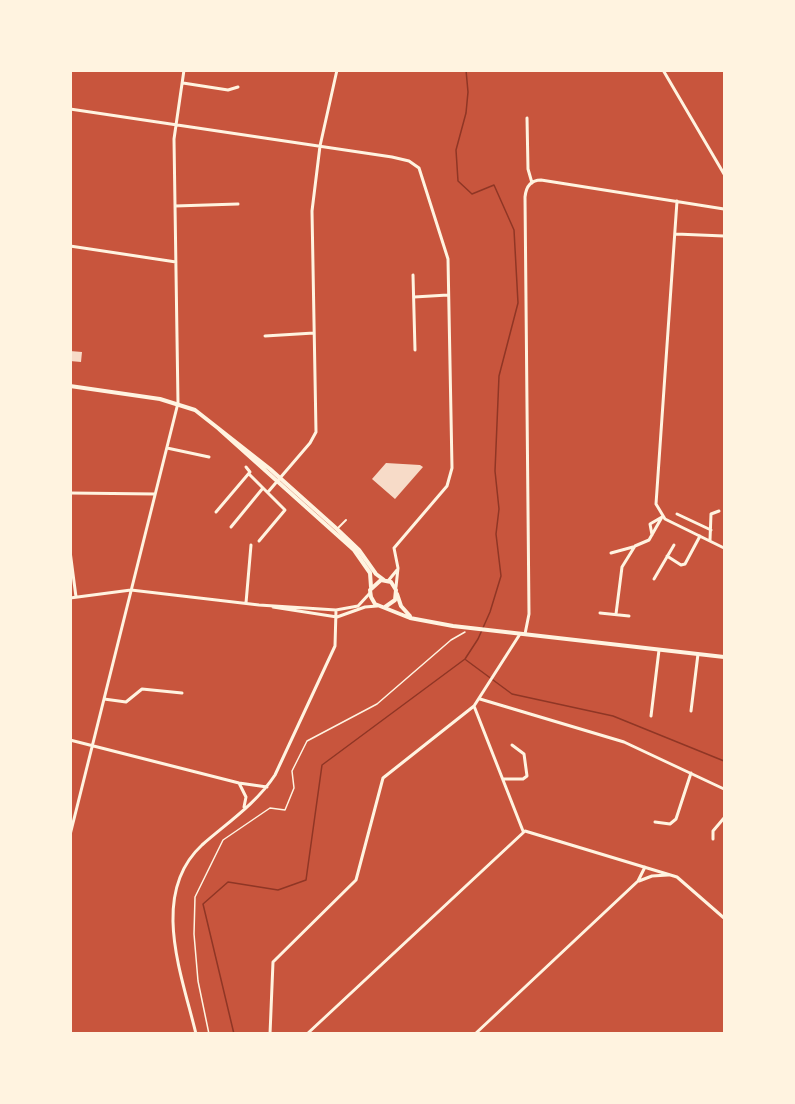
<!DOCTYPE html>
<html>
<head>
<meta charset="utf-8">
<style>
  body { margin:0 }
  #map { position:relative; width:795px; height:1104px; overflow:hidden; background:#c8553d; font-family:"Work Sans",sans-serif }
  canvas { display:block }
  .frame { position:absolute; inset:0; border:72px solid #fff3e0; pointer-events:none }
</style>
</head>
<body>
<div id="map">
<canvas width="795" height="1104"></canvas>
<div class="frame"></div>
</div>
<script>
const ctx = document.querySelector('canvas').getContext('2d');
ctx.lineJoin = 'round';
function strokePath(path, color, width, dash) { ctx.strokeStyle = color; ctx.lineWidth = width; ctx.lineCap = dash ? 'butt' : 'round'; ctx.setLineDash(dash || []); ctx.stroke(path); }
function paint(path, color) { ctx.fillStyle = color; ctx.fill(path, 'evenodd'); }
const stream = new Path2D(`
  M466 660 512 694 613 716 724 761
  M234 1034 203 904 228 882 278 890 306 880 322 765 465 659 478 639 490 612 501 576 496 534 499 509 495 471 499 376 518 303 514 230 494 185 472 194 458 181 456 150 466 113 468 92 466 70`);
const building = new Path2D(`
  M70 351 82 352 81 362 70 361Z
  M386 463 420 465 423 467 395 499 372 479Z`);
const path = new Path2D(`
  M209 1034 198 981 194 934 195 897 223 840 270 808 285 810 294 788 292 771 307 741 377 704 451 640 465 632`);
const pedestrian = new Path2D(`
  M337 529 346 520`);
const minor = new Path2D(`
  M663 70 724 174
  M183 83 228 90 238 87
  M70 109 392 157 409 161 419 168 448 259 452 468 447 486 394 548 398 568 396 587
  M527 118 528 169 532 183
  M677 201 656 504 665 519 724 548
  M175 206 238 204
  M676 234 724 236
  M70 246 176 262
  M413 275 415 350
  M414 297 448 295
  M265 336 314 333
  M167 448 209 457
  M249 474 263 488
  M268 492 310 443 316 432 312 211 320 146 337 70
  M70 493 155 494
  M216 512 250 472 246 467
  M677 514 711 530
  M231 527 263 488 285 510 259 541
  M652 535 650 524 662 517
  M710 540 711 514 719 511
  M70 551 76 597
  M611 553 633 547
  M667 556 681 565 685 564 700 536
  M654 579 674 545
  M388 581 397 570
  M70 598 131 590 259 605 336 610 358 606 370 593
  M246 603 251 545
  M273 607 337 617 365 607 377 606
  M600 613 629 616
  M616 614 622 567 635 546 649 540 662 517
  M525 634 529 614 525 197C526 187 531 180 541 180L724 209
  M104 699 126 702 142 689 182 693
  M480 699 624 742 724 789
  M474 706 523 831
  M691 711 698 654
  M651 716 659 650
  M70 740 239 783 267 787
  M503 779H523L527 776 524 754 512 745
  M239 783 246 797 244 807
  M655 822 670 824 676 819 691 773
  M70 835 178 403 174 139 184 70
  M713 839V831L724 818
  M639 881 652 876 668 875
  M196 1034C182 975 149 894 202 845 227 823 256 804 275 775L335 646 336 610
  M270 1034 273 962 356 880 383 778 474 706 520 634
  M307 1034 525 831 677 877 724 918
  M475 1034 638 881 645 867`);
const secondary = new Path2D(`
  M70 386 160 399 195 410 270 469 337 529 359 550 376 574 384 580
  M219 429 354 550 370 573 371 587
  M397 594 401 606 410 616
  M385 607 395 600 396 590 391 582 381 580 370 590 371 597 375 604 410 618 453 626 724 657`);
strokePath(stream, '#8f3625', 1.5);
paint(building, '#f7dbc8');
strokePath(path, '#fff3e0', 1.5);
strokePath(pedestrian, '#fff3e0', 2);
strokePath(minor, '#fff3e0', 3);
strokePath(secondary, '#fff3e0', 4);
</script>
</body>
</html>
